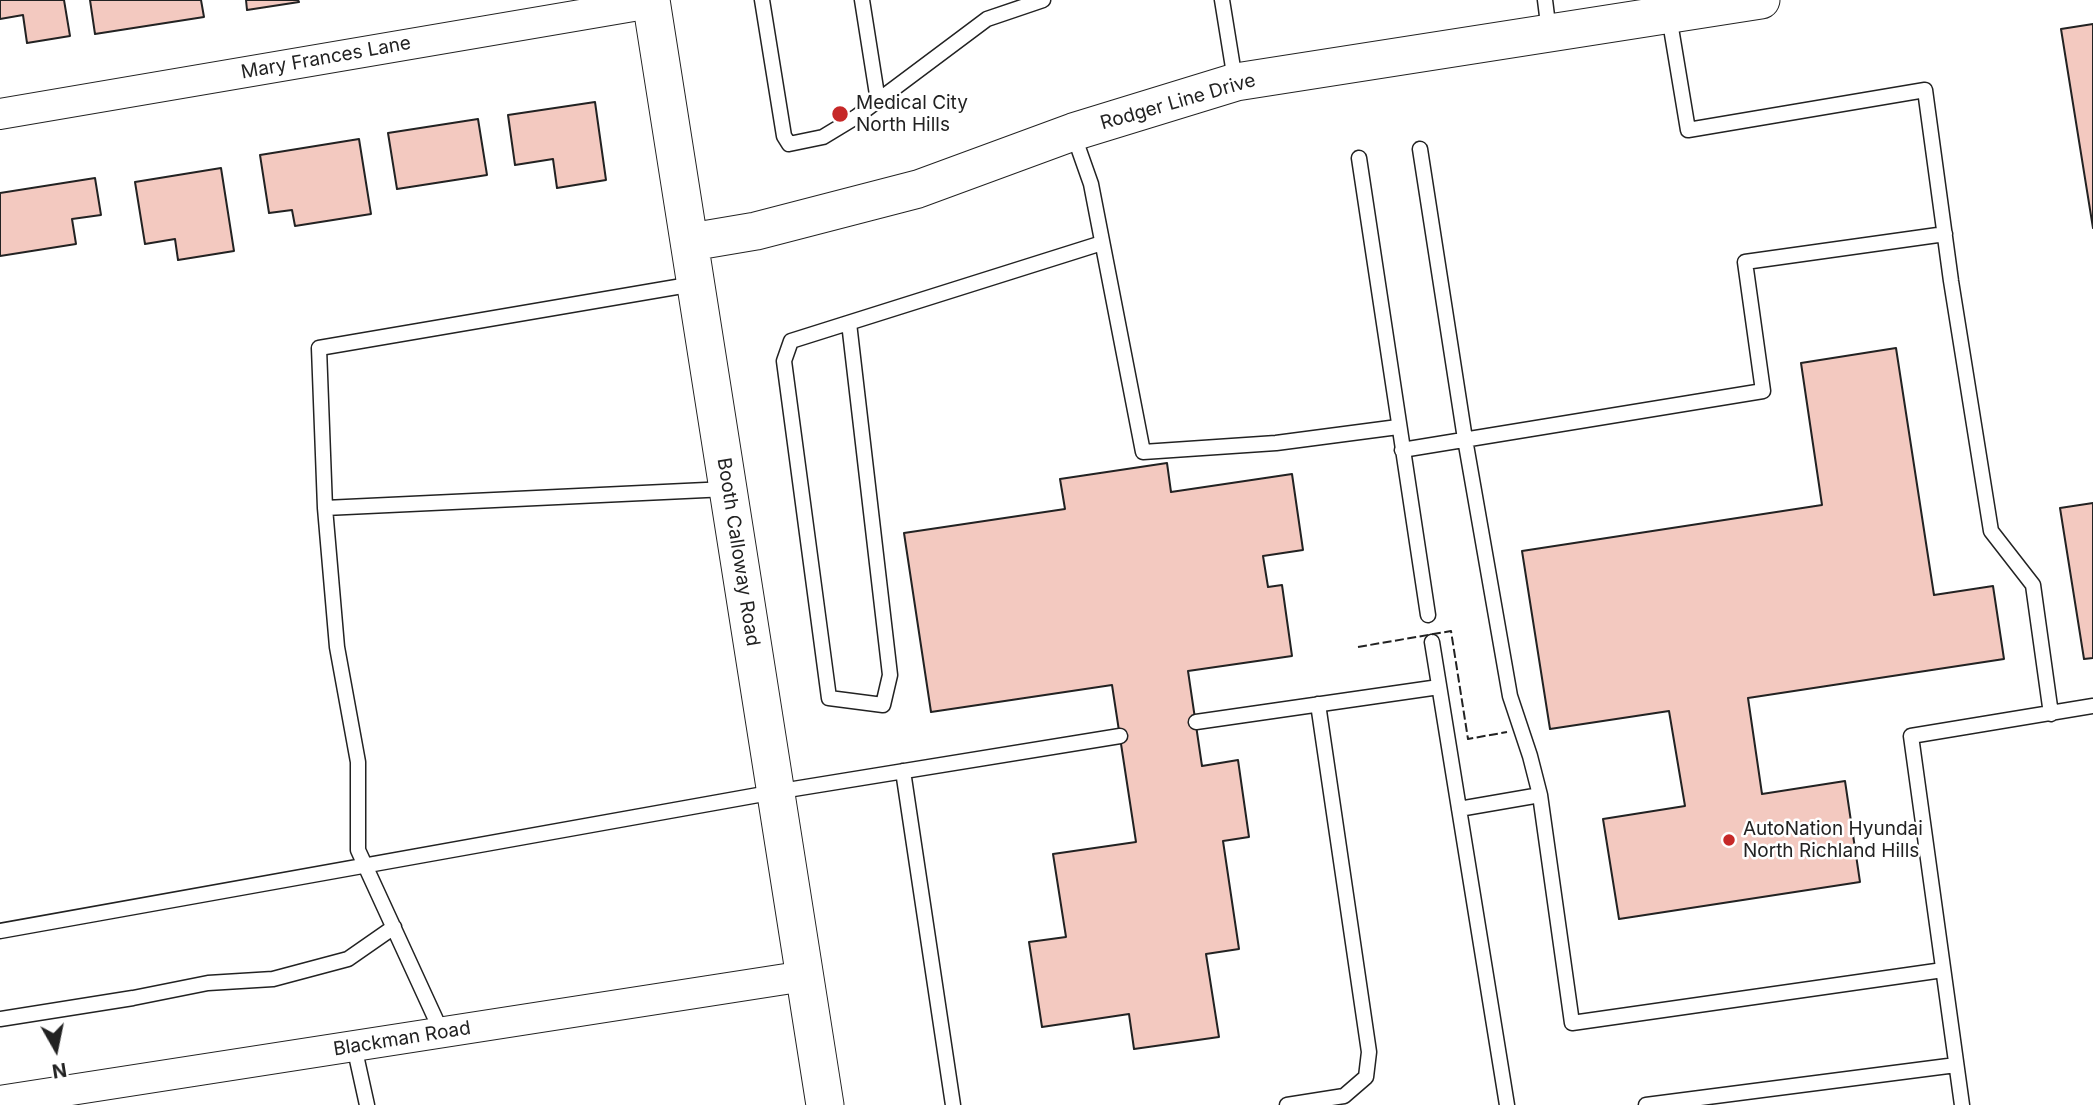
<!DOCTYPE html>
<html>
<head>
<meta charset="utf-8">
<style>
  body { margin:0 }
  #map { position:relative; width:2093px; height:1105px; overflow:hidden; background:#fff; font-family:Inter,sans-serif }
  canvas { display:block }
  .north { position:absolute; left:21px; top:1014px; width:70px; height:70px; -webkit-text-stroke:5px #fff; paint-order:stroke; rotate:171deg; font-size:19px; font-weight:700; line-height:28px; text-align:center; color:#222 }
  .north::after { content:''; display:block; margin:auto; width:24px; height:32px; background:#222; clip-path:polygon(50% 0,100% 100%,50% 72%,0 100%) }
</style>
</head>
<body>
<div id="map">
<canvas width="2093" height="1105"></canvas>
<div class="north">N</div>
</div>
<script>
const ctx = document.querySelector('canvas').getContext('2d');
ctx.lineJoin = 'round';
function paint(path, color) { ctx.fillStyle = color; ctx.fill(path, 'evenodd'); }
function strokePath(path, color, width, dash) { ctx.strokeStyle = color; ctx.lineWidth = width; ctx.lineCap = dash ? 'butt' : 'round'; ctx.setLineDash(dash || []); ctx.stroke(path); }
function drawText(font, color, halo, rows, align = 'center') {
  ctx.font = font + ' Inter,sans-serif'; ctx.lineWidth = 5; ctx.setLineDash([]); ctx.textBaseline = 'middle'; ctx.strokeStyle = halo; ctx.fillStyle = color; for (const [text, x, y, turn = 0] of rows) {
    ctx.save(); ctx.translate(x, y); ctx.rotate((+turn || 0) * Math.PI / 180); ctx.textAlign = isNaN(turn) ? turn : align; if (halo) ctx.strokeText(text, 0, 0); ctx.fillText(text, 0, 0); ctx.restore();
  }
}
const building = new Path2D(`
  M0 0H64L70 36 27 43 23 15 0 19Z
  M90 0H201L204 17 95 34Z
  M246 0H298L299 2 247 10Z
  M2093 24V228L2061 29Z
  M595 102 606 180 557 188 553 159 515 165 508 115Z
  M478 119 487 175 397 189 388 133Z
  M359 139 371 214 295 226 292 210 269 213 260 155Z
  M221 168 234 251 178 260 175 239 145 244 135 182Z
  M95 178 101 215 72 219 76 244 0 256V193Z
  M1896 348 1934 595 1993 586 2004 659 1748 698 1762 794 1845 781 1860 882 1619 919 1603 819 1685 806 1669 711 1550 729 1522 551 1822 505 1801 363Z
  M1167 463 1171 492 1292 474 1303 550 1263 556 1268 587 1282 585 1292 656 1188 671 1202 766 1238 760 1249 837 1223 841 1239 949 1206 954 1219 1037 1134 1049 1129 1014 1042 1027 1029 942 1066 937 1053 854 1136 842 1112 685 931 712 904 533 1065 509 1060 479Z
  M2093 503V658L2084 659 2060 508Z`);
const service = new Path2D(`
  M762 0 784 136 789 144 823 137 856 117 987 19 1043 0
  M862 0 878 101
  M1222 0 1235 80
  M1545 0 1549 32
  M1669 16 1688 130 1925 90 1951 281 1991 531 2033 585 2051 714
  M1073 133 1091 184 1143 452 1276 443 1398 427
  M1420 149 1465 439 1510 696 1530 756 1540 795 1572 1023 1943 970
  M1359 158 1428 615
  M849 323 890 675 883 705 829 698 784 361 791 341 1102 243
  M1402 450 1763 391 1745 262 1945 234
  M325 508 319 348 694 284
  M1432 642 1507 1105
  M1196 722 1439 687
  M903 771 953 1105
  M1459 809 1540 795
  M0 931 775 792 1120 736
  M0 1019 133 998 208 983 273 979 348 959 394 927
  M442 1033 358 850V762L337 647 325 508 727 489
  M354 1046 367 1105
  M1287 1105 1344 1096 1366 1077 1369 1052 1318 704
  M1646 1105 1956 1065
  M1962 1105 1911 736 2093 706`);
const minor = new Path2D(`
  M0 114 651 3
  M0 1101 805 976`);
const tertiary = new Path2D(`
  M651 0 825 1105
  M691 242 756 231 918 189 1073 132 1236 82 1761 0`);
const fence = new Path2D(`
  M1358 647 1451 631 1468 739 1507 732`);
const markers = [
  [840,114,9,"#c62828"],
  [1729,840,7,"#c62828"]
];
const streetNames = [
  ["Mary Frances Lane",326,58,-10],
  ["Rodger Line Drive",1178,102,-16],
  ["Booth Calloway Road",738,552,81],
  ["Blackman Road",402,1039,-9]
];
const poiNames = [
  ["Medical City",856,103],
  ["North Hills",856,125],
  ["AutoNation Hyundai",1743,829],
  ["North Richland Hills",1743,851]
];
paint(building, '#f3c9c0');
strokePath(building, '#222', 2);
strokePath(service, '#222', 17);
strokePath(minor, '#222', 32);
strokePath(tertiary, '#222', 39);
strokePath(service, '#fff', 14);
strokePath(minor, '#fff', 30);
strokePath(tertiary, '#fff', 37);
strokePath(fence, '#222', 2, [9, 3.5]);
for (const [x, y, r, color] of markers) { const dot = new Path2D(); dot.arc(x, y, r, 0, 2 * Math.PI); ctx.fillStyle = color; ctx.fill(dot); strokePath(dot, '#fff', 2.5); }
drawText('19px', '#222', '#fff', streetNames);
drawText('19px', '#222', '#fff', poiNames, 'left');
</script>
</body>
</html>
